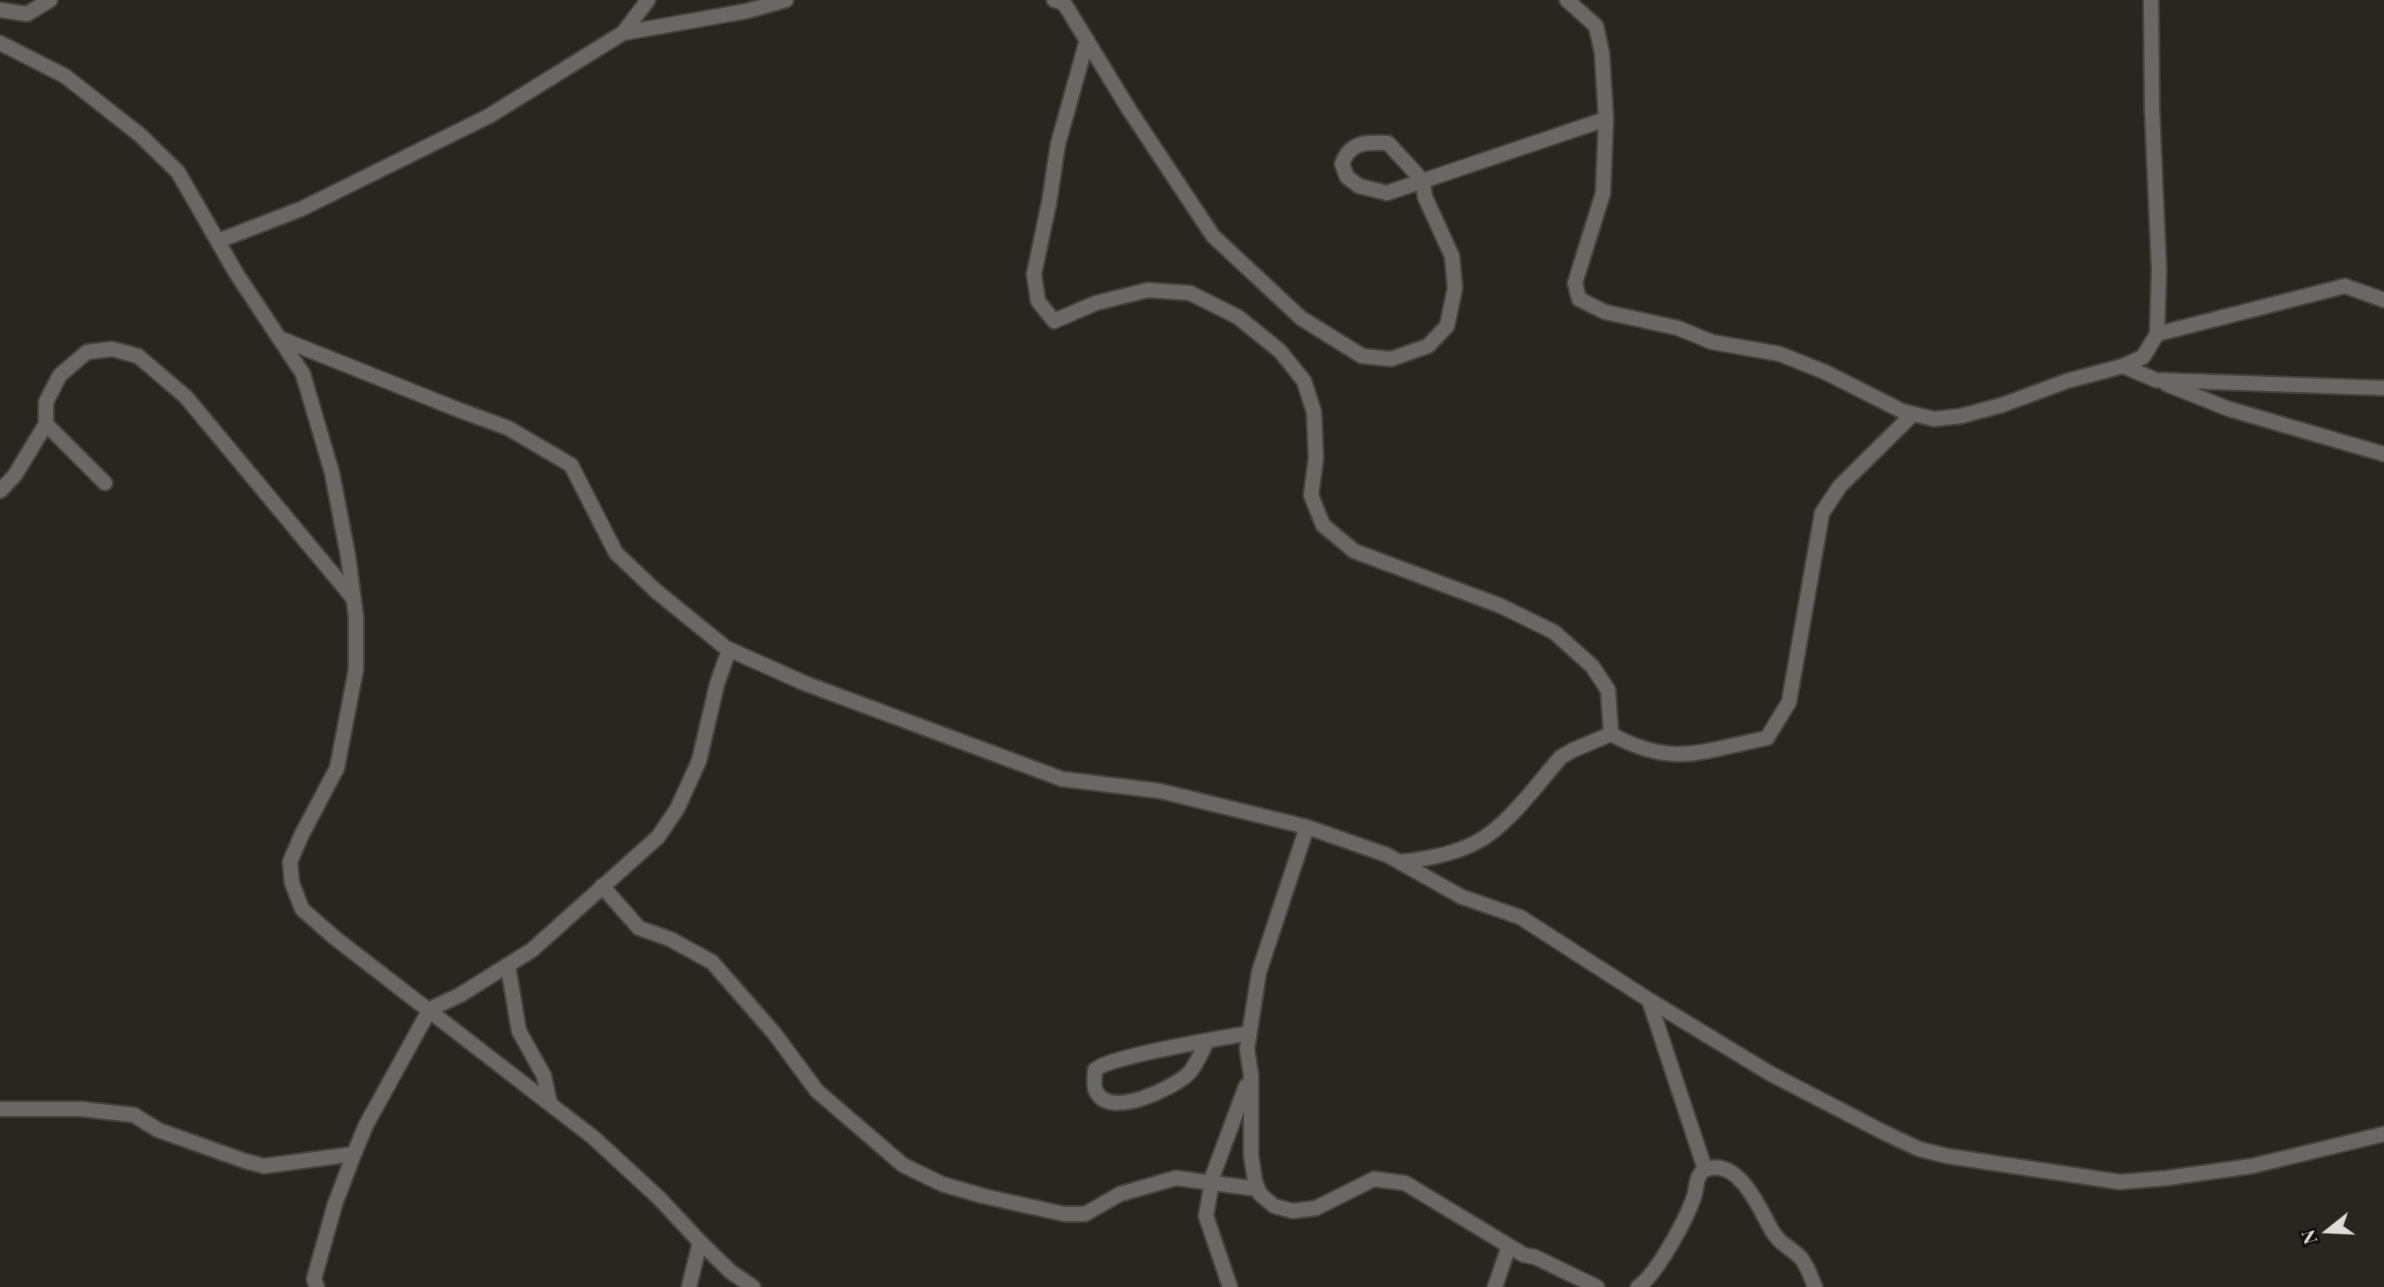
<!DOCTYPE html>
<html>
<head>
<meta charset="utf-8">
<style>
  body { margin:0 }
  #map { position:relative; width:2384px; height:1287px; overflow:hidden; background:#29251f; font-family:"Playfair Display",serif }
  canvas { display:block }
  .north { position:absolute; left:2293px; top:1196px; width:70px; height:70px; -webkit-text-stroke:5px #100e0c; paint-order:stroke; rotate:252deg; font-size:19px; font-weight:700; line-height:28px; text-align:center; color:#dedbd8 }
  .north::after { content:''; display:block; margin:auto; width:24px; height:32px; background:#dedbd8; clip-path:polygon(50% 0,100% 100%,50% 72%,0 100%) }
</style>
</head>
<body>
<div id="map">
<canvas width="2384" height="1287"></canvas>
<div class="north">N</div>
</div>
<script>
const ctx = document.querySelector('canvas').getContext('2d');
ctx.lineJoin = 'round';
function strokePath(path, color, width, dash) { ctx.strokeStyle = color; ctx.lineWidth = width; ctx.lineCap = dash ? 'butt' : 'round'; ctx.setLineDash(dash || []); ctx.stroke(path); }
const street = new Path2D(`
  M1054 0 1064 3 1130 111 1213 236 1301 318 1362 356 1391 359 1428 346 1447 326 1455 288 1452 256 1425 197 1423 181 1388 143C1367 142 1350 141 1342 164L1347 177 1359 186 1387 193 1606 119
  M1567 0 1596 26 1602 53 1606 119 1603 193 1575 283 1579 299 1605 312 1678 328 1712 342 1780 354 1825 372 1902 411 1934 419 1961 416 2002 405 2067 381 2123 366 2143 357 2157 334 2159 270 2152 109 2151 0
  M0 10 27 14 50 0
  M623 33 648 0
  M1087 40 1058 144 1049 203 1034 274 1038 301 1054 321 1096 303 1148 290 1190 293 1238 317 1280 351 1304 381 1314 412 1316 458 1311 495 1323 525 1354 551 1501 606 1554 632 1592 666 1608 690 1611 734C1672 768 1702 751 1767 738L1789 702 1822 513 1840 486 1913 414
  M0 43 65 76 140 135 178 172 236 273 303 374 332 473 348 556 356 617V669L337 768 301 836 290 862 292 883 302 909 335 938 594 1138 660 1199 700 1242 731 1272 753 1287
  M218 241 301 209 489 116 623 33 747 11 786 0
  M2157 334 2345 286 2384 300
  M279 338 459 410 508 428 571 465 616 553 656 591 726 648 804 683 1062 779 1160 791 1307 827 1387 855 1462 897 1520 917 1649 1000 1771 1074 1885 1133 1919 1149 1947 1156 2120 1182 2167 1178 2252 1166 2384 1134
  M2123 366 2156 380 2384 388
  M2166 384 2229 409 2384 454
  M105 483 46 424V402L60 375 87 352 112 349 138 356 186 397 353 598
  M0 491 15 475 46 424
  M1307 827 1259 972 1247 1049 1251 1075V1155L1255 1181 1260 1194 1274 1206 1293 1211 1316 1208 1374 1179 1405 1183 1524 1255 1535 1257 1597 1287
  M1400 862C1425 859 1450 855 1473 844 1506 829 1537 784 1561 757L1573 750 1611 734
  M602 886 639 928 670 939 712 962 774 1033 817 1091 903 1165 942 1184 983 1196 1064 1214H1085L1120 1194 1176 1178 1258 1189
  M508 966 519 1031 544 1076 550 1104
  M1649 1000 1705 1169
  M1207 1041C1202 1051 1196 1066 1188 1074 1173 1088 1109 1120 1096 1091 1093 1086 1095 1076 1095 1070 1109 1056 1223 1038 1249 1033
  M0 1109H81L134 1115 158 1130 245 1161 264 1166 354 1154
  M317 1287 314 1279 335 1204 354 1154 366 1125 430 1009 460 995 532 950 658 837 677 809 699 761 717 684 729 650
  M689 1287 700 1242
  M1230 1287 1206 1216 1213 1175 1246 1086
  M1495 1287 1509 1246
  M1638 1287C1657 1274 1686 1220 1694 1197 1696 1191 1696 1182 1699 1176 1701 1171 1706 1169 1711 1168 1740 1162 1760 1209 1771 1229 1778 1243 1790 1247 1801 1258 1808 1267 1811 1277 1815 1287`);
strokePath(street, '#46423d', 18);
strokePath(street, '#6a6865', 14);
</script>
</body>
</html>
